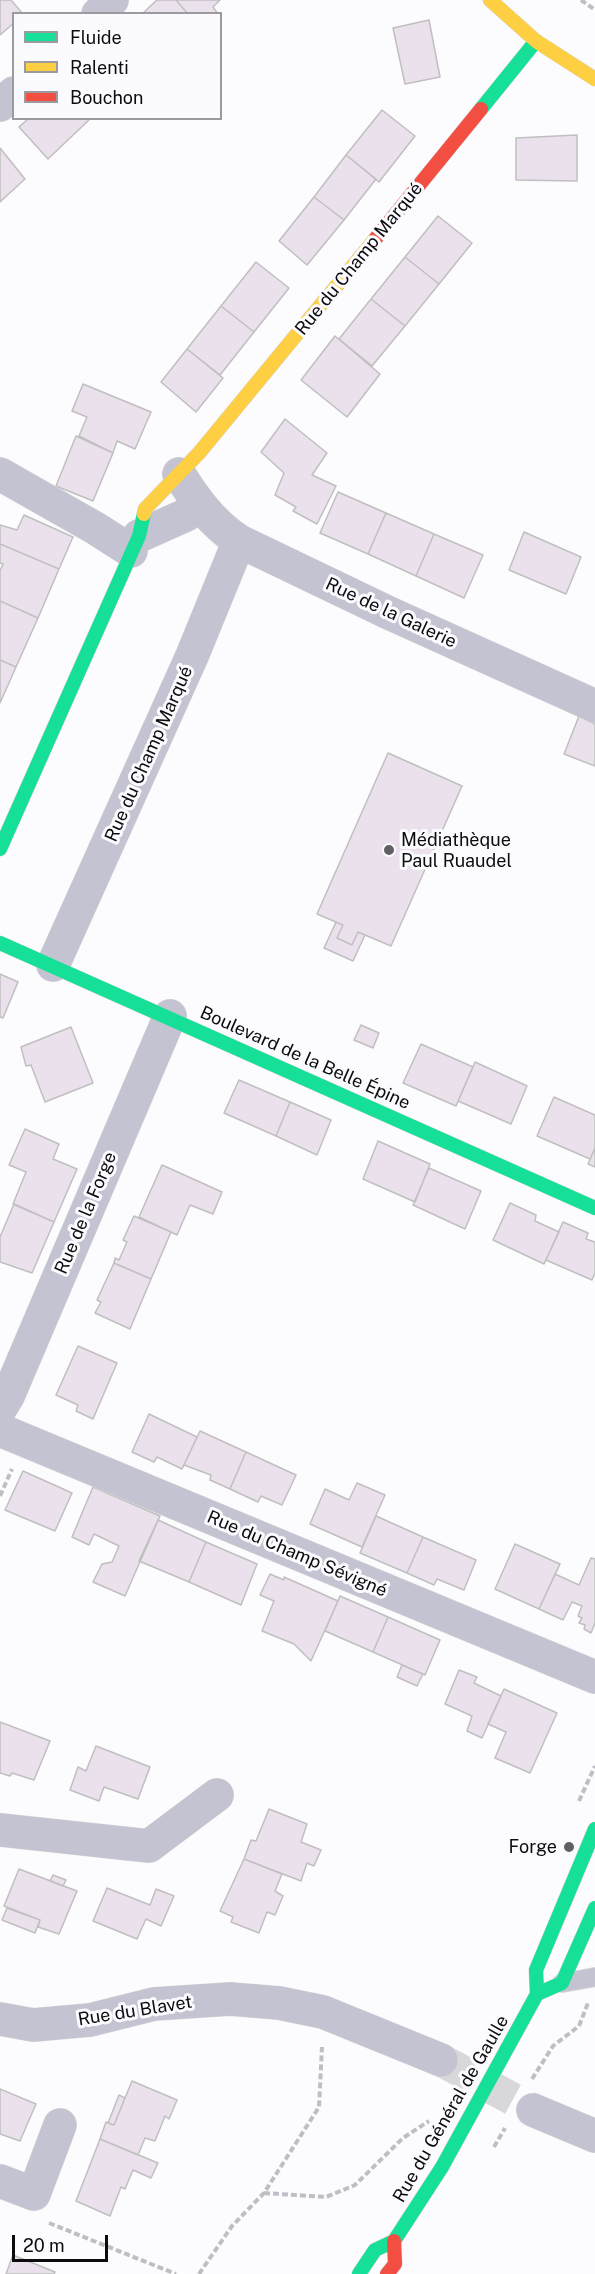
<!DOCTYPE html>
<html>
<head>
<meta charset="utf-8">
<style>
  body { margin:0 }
  #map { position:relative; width:595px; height:2274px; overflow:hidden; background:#fcfcfe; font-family:"Public Sans",sans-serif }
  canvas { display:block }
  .legend { position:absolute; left:12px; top:12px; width:210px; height:108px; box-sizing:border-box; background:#fbfbff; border:2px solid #9b9b9f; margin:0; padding:8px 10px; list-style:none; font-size:18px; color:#0c0c0e }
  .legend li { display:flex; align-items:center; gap:12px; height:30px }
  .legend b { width:30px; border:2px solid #9b9b9f }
  .scale { position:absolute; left:12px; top:2235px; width:96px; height:27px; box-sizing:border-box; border:3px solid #0c0c0e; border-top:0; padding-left:8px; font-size:18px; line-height:21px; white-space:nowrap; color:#0c0c0e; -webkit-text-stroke:4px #fbfbff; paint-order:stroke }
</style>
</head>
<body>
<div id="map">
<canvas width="595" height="2274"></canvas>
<ul class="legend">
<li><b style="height:8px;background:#16e098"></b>Fluide</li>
<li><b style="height:8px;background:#ffcf43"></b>Ralenti</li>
<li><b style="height:8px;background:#f24e42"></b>Bouchon</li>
</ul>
<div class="scale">20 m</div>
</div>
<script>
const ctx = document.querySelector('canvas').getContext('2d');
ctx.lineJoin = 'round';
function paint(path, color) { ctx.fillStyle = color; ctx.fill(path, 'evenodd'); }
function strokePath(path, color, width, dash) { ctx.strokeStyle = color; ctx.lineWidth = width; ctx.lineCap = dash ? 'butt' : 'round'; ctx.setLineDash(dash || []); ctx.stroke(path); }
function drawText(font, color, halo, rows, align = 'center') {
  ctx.font = font + ' "Public Sans",sans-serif'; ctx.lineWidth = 6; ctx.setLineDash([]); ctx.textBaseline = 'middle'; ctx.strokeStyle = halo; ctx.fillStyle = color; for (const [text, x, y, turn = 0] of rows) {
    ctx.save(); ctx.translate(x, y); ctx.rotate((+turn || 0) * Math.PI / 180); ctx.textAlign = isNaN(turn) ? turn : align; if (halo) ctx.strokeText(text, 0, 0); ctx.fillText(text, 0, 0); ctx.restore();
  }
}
const building = new Path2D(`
  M0 0H11L23 14H14V23L0 35Z
  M157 0H176L188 14H142Z
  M176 0H220L213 7 218 14H188Z
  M429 20 440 77 405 84 393 28Z
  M382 110 415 136 379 182 346 155Z
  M29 118H89L90 119 48 159 19 127Z
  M577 135V181L516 180V138Z
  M0 148 25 179 0 202Z
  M346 155 376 179 344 220 314 197Z
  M314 197 344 220 307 265 279 241Z
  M438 216 472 243 439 284 405 257Z
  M405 257 439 284 405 326 371 299Z
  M256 262 289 288 254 332 221 306Z
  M371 299 405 326 372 366 339 339Z
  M221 306 254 332 220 375 187 349Z
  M335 336 380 374 347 417 301 380Z
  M187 349 223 378 196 412 161 382Z
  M83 384 151 412 135 449 117 441 113 453 79 436 87 417 72 411Z
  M285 419 327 453 312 475 336 486 317 524 293 511 296 507 275 495 284 473 261 452Z
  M76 436 113 453 93 501 56 486Z
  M338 492 386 513 368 554 320 533Z
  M386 513 434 534 416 576 368 554Z
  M24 515 73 537 59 569 0 544V525L17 530Z
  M524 532 581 557 566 594 509 570Z
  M434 534 483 555 464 598 416 576Z
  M0 544 59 569 38 618 0 601V571L3 564 0 563Z
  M0 601 38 618 16 667 0 660Z
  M0 660 16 667 0 703Z
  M579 716 595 724V766L564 754Z
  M388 753 462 786 391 946 358 932 352 945 337 938 343 925 317 914Z
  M336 922 343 925 337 938 352 945 358 932 365 935 353 961 324 948Z
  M0 974 18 982 3 1018 0 1017Z
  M361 1025 379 1033 373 1048 354 1040Z
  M71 1027 93 1083 45 1102 31 1065 26 1066 21 1047Z
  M421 1044 473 1067 456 1106 403 1083Z
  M475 1062 527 1086 511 1124 458 1101Z
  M239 1080 290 1102 276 1136 224 1113Z
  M554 1097 595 1115V1148L590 1159 537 1136Z
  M290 1102 331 1120 317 1155 276 1136Z
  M25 1129 59 1144 53 1159 77 1169 54 1222 13 1204 26 1172 9 1165Z
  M378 1141 430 1164 415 1202 363 1179Z
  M595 1148V1167L588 1164Z
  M162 1165 222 1192 213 1214 190 1205 177 1235 139 1217Z
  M429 1168 481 1191 465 1229 413 1205Z
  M510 1203 536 1215 535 1221 559 1232 544 1264 493 1240Z
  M14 1204 54 1222 32 1273 0 1262V1237Z
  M134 1216 171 1232 151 1279 114 1263 115 1258 119 1260 127 1242 123 1240Z
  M563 1222 588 1233 586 1239 595 1242V1273L592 1280 546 1260Z
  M114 1263 151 1279 130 1329 95 1313 101 1302 97 1300Z
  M78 1346 117 1363 93 1419 76 1411 78 1405 56 1395Z
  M149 1414 197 1437 182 1469 157 1457 154 1462 132 1452Z
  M200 1431 246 1452 230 1489 210 1480 211 1475 184 1465Z
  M246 1452 296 1475 282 1505 261 1496 258 1502 230 1489Z
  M23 1471 72 1493 55 1531 5 1510Z
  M357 1483 385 1495 362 1547 310 1524 325 1489 349 1500Z
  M93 1487 160 1516 125 1596 93 1582 102 1564 112 1562 119 1546 94 1534 89 1545 72 1537Z
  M376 1516 423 1537 407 1573 360 1553Z
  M158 1520 206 1542 189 1582 139 1561Z
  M423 1537 476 1560 464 1590 437 1579 434 1585 407 1573Z
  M206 1542 257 1564 241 1605 189 1582Z
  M515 1544 560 1564 539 1609 495 1589Z
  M591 1558 595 1559V1623L591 1633 584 1629 585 1625 579 1623 582 1618 578 1616 582 1606 572 1602 563 1620 539 1609 555 1574 579 1585Z
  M270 1574 284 1580V1577L338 1601 311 1661 294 1644 262 1631 274 1601 260 1595Z
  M340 1596 388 1617 373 1652 325 1631Z
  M388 1617 440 1640 425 1675 373 1652Z
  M402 1665 423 1674 417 1686 397 1677Z
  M459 1670 477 1677 474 1683 501 1696 482 1738 467 1731 472 1716 445 1704Z
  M504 1689 557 1713 530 1773 495 1758 506 1732 488 1724Z
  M0 1722 50 1741 34 1780 12 1773 10 1776 0 1773Z
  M96 1746 150 1767 138 1799 104 1787 99 1801 70 1790 78 1767 86 1771Z
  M269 1809 307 1824 301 1842 321 1850 314 1866 307 1863 301 1881 244 1859 251 1840 256 1841Z
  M244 1859 282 1874 275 1891 283 1896 275 1915 267 1912 259 1933 231 1922 233 1917 220 1911Z
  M19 1869 77 1891 59 1934 38 1927 40 1920 4 1906Z
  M53 1875 66 1880 63 1886 50 1881Z
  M107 1888 150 1905 156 1889 174 1896 161 1926 146 1919 137 1939 93 1921Z
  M7 1908 40 1920 35 1933 2 1920Z
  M132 2081 177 2100 169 2119 165 2116 155 2141 145 2138 138 2155 100 2139 106 2122 114 2125Z
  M0 2089 36 2104 20 2141 0 2134Z
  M119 2095 125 2098 114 2125 108 2123Z
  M100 2139 158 2163 151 2178 133 2170 125 2189 121 2187 110 2216 76 2201Z
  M13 2255 55 2272 54 2274H6Z`);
const streetTunnel = new Path2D(`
  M441 2060 533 2110`);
const path = new Path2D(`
  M581 0 595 10
  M0 1496 12 1469
  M579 1801 595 1766
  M532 2079 553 2046 579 2026 588 2003
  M494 2147 505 2128
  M264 2193 326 2197 355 2185 403 2138 429 2121
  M49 2223 176 2274
  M199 2274 232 2226 264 2193 319 2107 322 2047`);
const lane = new Path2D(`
  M562 1983 595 1977`);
const street = new Path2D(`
  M98 14 112 0
  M0 105 14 93
  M0 474 95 528 131 551
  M179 474C196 501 212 523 239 541L389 613 595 706
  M139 536 186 515 198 503
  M53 965 192 656 239 541
  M0 1409 8 1396 170 1016
  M0 1430 595 1677
  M0 1830 149 1846 217 1795
  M0 2019 33 2025 90 2020 154 2004 230 1999 279 2003 323 2012 441 2060
  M533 2110 595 2136
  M0 2181 34 2194 60 2125`);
const fast = new Path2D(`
  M481 109 536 41
  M0 849 139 536 144 514
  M0 943 595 1208
  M537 1994 562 1983 595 1908
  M359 2274 375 2250 394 2241 442 2167 537 1994 536 1970 595 1829`);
const slow = new Path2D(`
  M490 0 536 41 595 79
  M144 514 145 509 199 453 376 238`);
const jam = new Path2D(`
  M376 238 481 109
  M387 2274 395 2264 394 2241`);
const markers = [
  [389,850,6,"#606062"],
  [569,1847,6,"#606062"]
];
const streetNames = [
  ["Rue du Champ Marqué",359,259,-51],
  ["Rue de la Galerie",391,613,25],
  ["Rue du Champ Marqué",149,754,-66],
  ["Boulevard de la Belle Épine",305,1058,24],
  ["Rue de la Forge",86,1213,-67],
  ["Rue du Champ Sévigné",297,1554,23],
  ["Rue du Blavet",135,2011,-9],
  ["Rue du Général de Gaulle",451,2109,-60]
];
const poiNames = [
  ["Médiathèque",401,840],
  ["Paul Ruaudel",401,861],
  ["Forge",557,1847,"right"]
];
paint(building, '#eae1ec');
strokePath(building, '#c0bfc0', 1.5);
strokePath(streetTunnel, '#d8d8da', 33, [33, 16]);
strokePath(lane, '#d6d6d8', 20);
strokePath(street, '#d6d6d8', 34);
strokePath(fast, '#d6d6d8', 15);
strokePath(slow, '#d6d6d8', 15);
strokePath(jam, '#d6d6d8', 15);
strokePath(path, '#bebec7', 4, [6, 3]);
strokePath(lane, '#c3c3d1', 18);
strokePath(street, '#c3c3d1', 33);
strokePath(fast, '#16e098', 14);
strokePath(slow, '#ffcf43', 14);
strokePath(jam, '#f24e42', 14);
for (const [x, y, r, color] of markers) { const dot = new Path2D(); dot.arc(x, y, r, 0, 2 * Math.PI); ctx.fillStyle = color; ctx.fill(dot); strokePath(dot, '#fbfbff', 2); }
drawText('18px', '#0c0c0e', '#fbfbff', streetNames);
drawText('18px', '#0c0c0e', '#fbfbff', poiNames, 'left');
</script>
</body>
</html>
